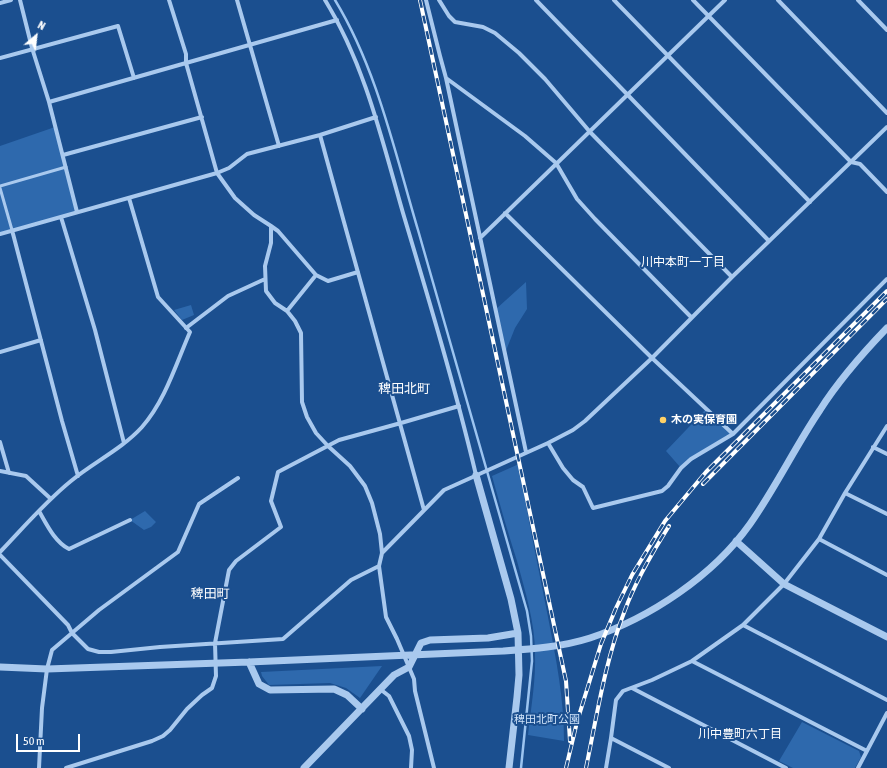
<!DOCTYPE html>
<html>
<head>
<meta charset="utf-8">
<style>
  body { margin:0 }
  #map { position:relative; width:887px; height:768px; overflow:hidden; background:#1b4f8f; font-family:"Asap Condensed",sans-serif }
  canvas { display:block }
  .north { position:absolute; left:16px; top:16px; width:40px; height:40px; -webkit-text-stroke:3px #1b4f8f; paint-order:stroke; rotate:28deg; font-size:11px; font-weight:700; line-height:16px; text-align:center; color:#fff }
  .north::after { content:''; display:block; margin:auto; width:14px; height:18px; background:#fff; clip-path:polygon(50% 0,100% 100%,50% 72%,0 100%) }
  .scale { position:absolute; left:16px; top:734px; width:64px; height:18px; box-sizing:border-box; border:2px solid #fff; border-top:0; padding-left:5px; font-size:12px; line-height:14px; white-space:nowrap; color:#fff; -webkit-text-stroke:3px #1b4f8f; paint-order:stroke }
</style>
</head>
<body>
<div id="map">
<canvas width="887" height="768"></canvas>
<div class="north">N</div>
<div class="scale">50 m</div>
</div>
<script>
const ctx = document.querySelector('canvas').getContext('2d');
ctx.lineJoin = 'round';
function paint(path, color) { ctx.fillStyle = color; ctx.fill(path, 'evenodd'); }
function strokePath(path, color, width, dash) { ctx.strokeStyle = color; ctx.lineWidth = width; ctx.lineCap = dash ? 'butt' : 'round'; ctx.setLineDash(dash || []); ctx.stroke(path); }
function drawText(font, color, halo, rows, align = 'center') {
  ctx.font = font + ' "Asap Condensed","Noto Sans JP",sans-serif'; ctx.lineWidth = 4; ctx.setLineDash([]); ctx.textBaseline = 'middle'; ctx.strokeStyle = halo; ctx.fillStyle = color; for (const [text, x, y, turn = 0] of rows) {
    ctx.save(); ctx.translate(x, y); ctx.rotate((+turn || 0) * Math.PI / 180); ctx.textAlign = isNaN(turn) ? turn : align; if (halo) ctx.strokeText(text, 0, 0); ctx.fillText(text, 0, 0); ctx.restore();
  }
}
const green = new Path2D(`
  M55 127 77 212 0 234V146Z
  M526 282 527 309 515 328 505 353 496 309Z
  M191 305 194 315 182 320 174 310Z
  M706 409 733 434 681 468 666 451Z
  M519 464C527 515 538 566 548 617 556 659 564 698 564 741L528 735C531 707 536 680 535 653 535 622 525 591 517 561 508 533 500 505 492 476Z
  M145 511 156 522 151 527 144 530 130 520Z
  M382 666 360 698 346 688 330 683 269 685 262 676 261 672Z
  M802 722 859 751 861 757 855 768H793L779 761Z`);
const stream = new Path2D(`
  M335 0C377 69 395 153 418 230 455 357 490 484 527 611L531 636 532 661 521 768`);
const service = new Path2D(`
  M0 186 66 167
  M0 188 12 230`);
const minor = new Path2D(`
  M20 0 32 48 49 102 77 212
  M169 0 186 54V63L217 173 235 198 254 215 271 226V243L265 266 266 291 275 303 287 311 295 321 301 333 302 402 307 417 316 433 328 446 350 466 365 486 372 503 380 534 382 553 379 566 386 617 397 639 414 679 415 691 434 768
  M237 0 279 146
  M325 0C365 65 382 140 403 213 429 300 455 387 476 475
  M426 0 440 56 446 78 526 452
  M439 0 449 16 455 22 483 27 495 33 519 53 545 79 590 132 732 277
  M536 0 769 241
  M614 0 810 202
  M693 0 851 162 860 164 887 192
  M778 0 887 113
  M858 0 887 30
  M0 3 11 0
  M0 58 118 26 134 78
  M446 78 525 136 556 163 577 199 595 219 691 317
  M49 102 337 20
  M320 135C354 260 390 384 424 510
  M63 155 202 117
  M505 213 652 358 733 434
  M61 217 95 330 124 443
  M271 226 278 231 316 275 328 281 358 272
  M12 230 62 421 78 476
  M0 234 217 173 229 168 247 154 320 135 376 117
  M480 238 725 0
  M287 311 316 275
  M186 328 228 296 265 279
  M0 352 41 340
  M0 442 9 473
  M548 443 563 468 573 480 583 487 593 508 662 491 668 486 681 468 691 459 733 434 887 279
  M873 447 887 454
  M0 471 26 476 51 499
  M845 493 887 514
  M39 511C47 525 55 542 69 549L130 520
  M819 539 887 575
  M0 552C23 528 45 502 71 481 94 462 122 449 142 427 165 401 176 364 190 332L158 297 129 198
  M382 553 444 490 548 443 573 430 585 421 652 358 732 277 887 127
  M0 555 68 625 72 633 88 649 99 652H111L160 647 283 639 351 580 379 566
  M743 625 887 700
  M692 661 867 751
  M632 688 786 768
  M380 689 389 696 409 736 412 750 411 768
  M611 738 669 768
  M39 768 42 708 47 669 52 650 99 610 178 552 199 504 238 478
  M66 768 152 741 163 736 170 730 187 709 202 695 212 688 216 676 215 643 229 570 236 561 281 527 271 501 278 472 339 440 401 423 459 406
  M606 768 611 738 616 700 623 691 652 680 692 661 743 625 784 584 819 539 845 493 887 426
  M858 768 887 713`);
const tertiary = new Path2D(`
  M476 475 511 599 518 633 519 675 517 697 509 768
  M736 541 784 584 887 637
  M249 662 259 684 270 690 334 689 347 695 362 709
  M0 667 47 669 249 662 503 651C532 649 562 647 590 638 650 618 713 576 750 524 776 487 795 447 820 410 839 380 862 354 887 328
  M304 768 394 675 409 667 421 643 430 640 488 638 518 633`);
const rail = new Path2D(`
  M420 0 566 681 570 741
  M703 484 887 299
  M566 768 577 722 601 644 616 608 632 575 665 521 706 472 887 291
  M586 768C597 715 605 661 625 610 636 580 652 553 669 526`);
const markers = [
  [663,420,4,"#ffd166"]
];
const poiNames = [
  ["木の実保育園",671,420]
];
const parkNames = [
  ["稗田北町公園",547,720]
];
const neighbourhoodNames = [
  ["川中本町一丁目",683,262],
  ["川中豊町六丁目",740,734]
];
const quarterNames = [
  ["稗田北町",404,389],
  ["稗田町",210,594]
];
paint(green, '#2e69ad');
strokePath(stream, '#9cc4f0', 2.5);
strokePath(service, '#a9c9ee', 3);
strokePath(minor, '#a9c9ee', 4);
strokePath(tertiary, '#a9c9ee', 7);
strokePath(rail, '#fff', 4);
strokePath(rail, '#1b4f8f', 2.5, [8]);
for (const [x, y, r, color] of markers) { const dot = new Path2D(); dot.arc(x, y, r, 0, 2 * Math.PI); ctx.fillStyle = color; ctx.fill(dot); strokePath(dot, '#1b4f8f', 1.5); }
drawText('bold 11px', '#fff', '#1b4f8f', poiNames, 'left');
drawText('11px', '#cfe3fa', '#1b4f8f', parkNames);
drawText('12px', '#fff', '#1b4f8f', neighbourhoodNames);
drawText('13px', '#fff', '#1b4f8f', quarterNames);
</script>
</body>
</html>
